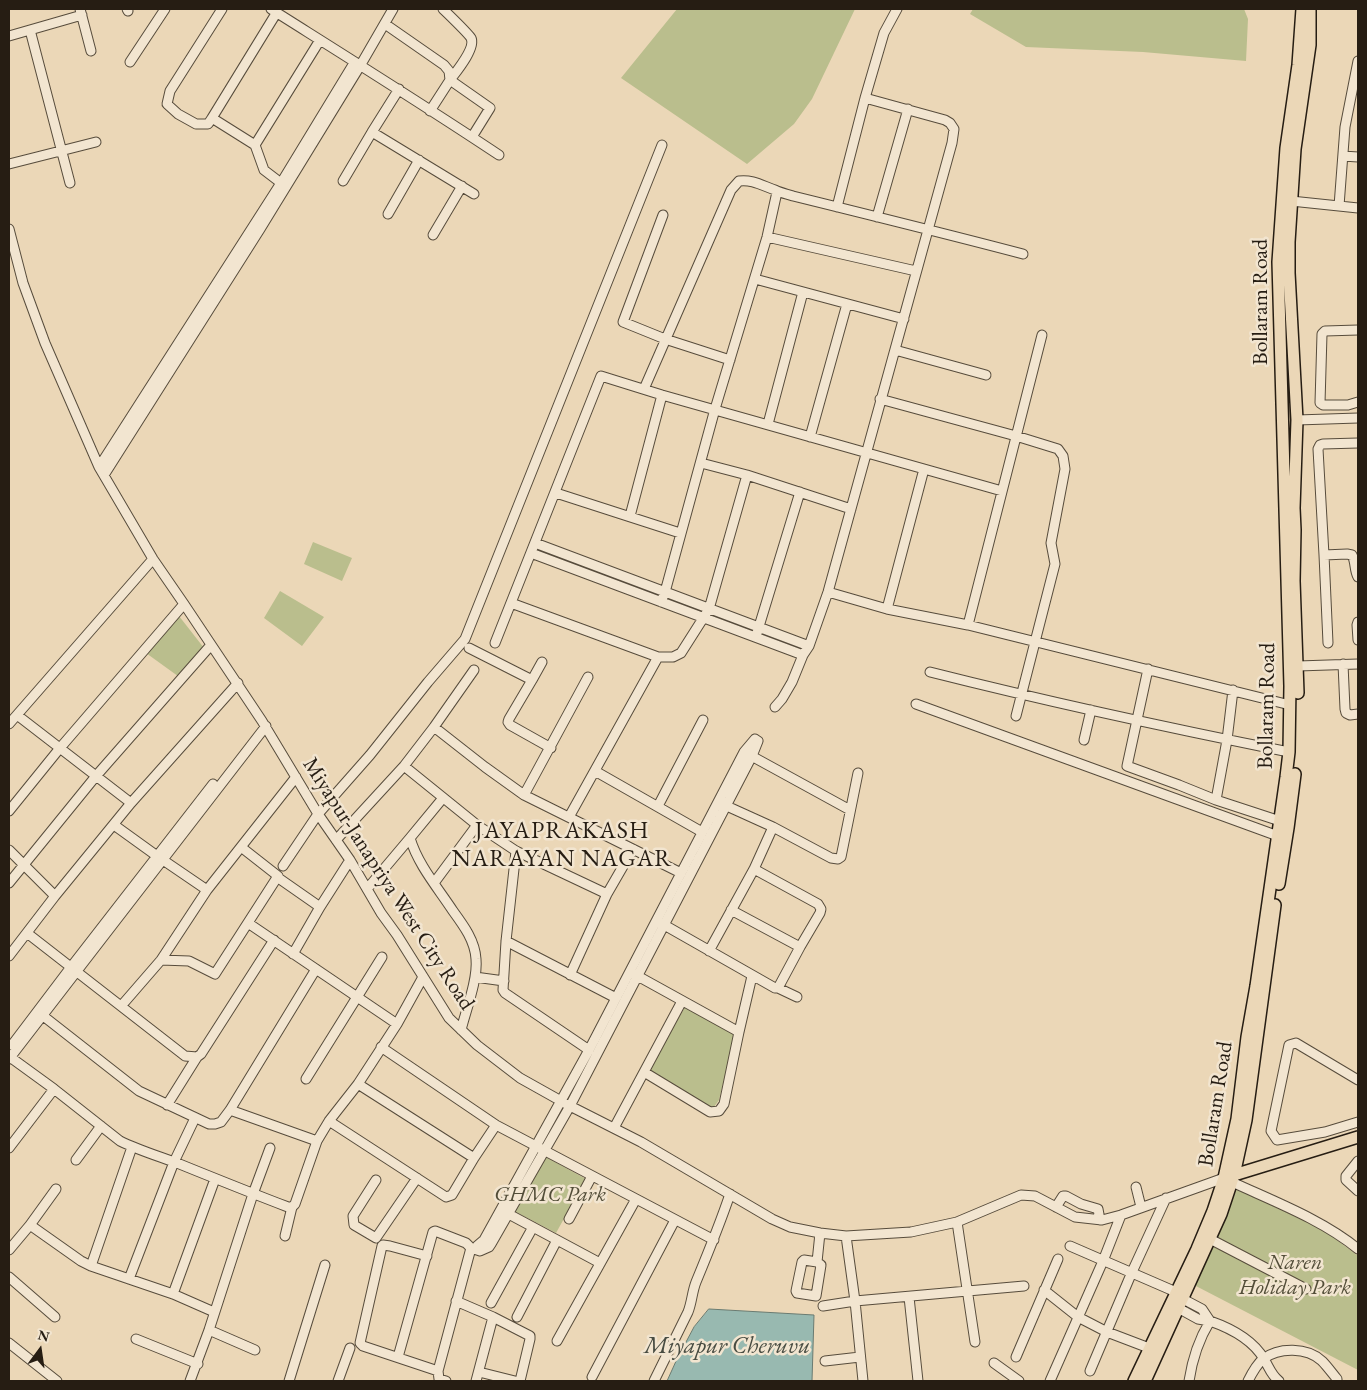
<!DOCTYPE html>
<html>
<head>
<meta charset="utf-8">
<style>
  body { margin:0 }
  #map { position:relative; width:1367px; height:1390px; overflow:hidden; background:#ebd7b7; font-family:"EB Garamond",serif }
  canvas { display:block }
  .frame { position:absolute; inset:0; border:10px solid #261d13; pointer-events:none }
  .north { position:absolute; left:15px; top:1325px; width:50px; height:50px; -webkit-text-stroke:4px #f2e5d0; paint-order:stroke; rotate:14deg; font-size:14px; font-weight:700; line-height:20px; text-align:center; color:#261d13 }
  .north::after { content:''; display:block; margin:auto; width:18px; height:22px; background:#261d13; clip-path:polygon(50% 0,100% 100%,50% 72%,0 100%) }
</style>
</head>
<body>
<div id="map">
<canvas width="1367" height="1390"></canvas>
<div class="frame"></div>
<div class="north">N</div>
</div>
<script>
const ctx = document.querySelector('canvas').getContext('2d');
ctx.lineJoin = 'round';
function paint(path, color) { ctx.fillStyle = color; ctx.fill(path, 'evenodd'); }
function strokePath(path, color, width, dash) { ctx.strokeStyle = color; ctx.lineWidth = width; ctx.lineCap = dash ? 'butt' : 'round'; ctx.setLineDash(dash || []); ctx.stroke(path); }
function drawText(font, color, halo, rows, align = 'center') {
  ctx.font = font + ' "EB Garamond",serif'; ctx.lineWidth = 5; ctx.setLineDash([]); ctx.textBaseline = 'middle'; ctx.strokeStyle = halo; ctx.fillStyle = color; for (const [text, x, y, turn = 0] of rows) {
    ctx.save(); ctx.translate(x, y); ctx.rotate((+turn || 0) * Math.PI / 180); ctx.textAlign = isNaN(turn) ? turn : align; if (halo) ctx.strokeText(text, 0, 0); ctx.fillText(text, 0, 0); ctx.restore();
  }
}
const green = new Path2D(`
  M677 9H855L812 99 794 124 747 164 621 78Z
  M973 9H1244L1248 19 1246 61 1143 52 1026 47 970 14Z
  M313 542 352 558 342 581 304 564Z
  M280 591 324 617 302 646 264 618Z
  M179 616 204 648 182 679 146 653Z
  M685 1007 735 1035 719 1100 714 1107 711 1108 648 1071Z
  M544 1156 586 1179 556 1233 514 1211Z
  M1237 1189 1324 1230 1358 1256V1370L1194 1285Z`);
const water = new Path2D(`
  M709 1309 814 1315 812 1381H667L677 1359 694 1327Z`);
const minor = new Path2D(`
  M80 9 91 51
  M127 9 128 11
  M271 9C347 57 424 105 499 155
  M443 9C448 14 468 33 471 38 476 48 456 72 450 80L490 108 472 137
  M277 12 212 118 255 145 264 170 281 183
  M385 24 444 65 449 71 450 80 430 111
  M30 30 70 183
  M9 36 82 15
  M1358 61 1345 127 1339 206 1358 208
  M130 62 165 9
  M212 118 208 124H196L178 114 167 104 170 91 222 9
  M372 132 474 194
  M255 145 320 40
  M1343 156 1358 157
  M9 164 96 142
  M343 181 372 132 399 89
  M1291 201 1339 206
  M837 207 865 98 884 33 897 9
  M388 214 419 160
  M663 215 623 322 665 339 730 360
  M877 217 908 109
  M9 229 23 283 45 343 99 467 153 559 184 604 262 721 318 814 350 860 381 913 397 935 449 1018 477 1045 520 1078 570 1106 641 1142 772 1219 790 1227 820 1233 846 1236 911 1232 957 1222 1021 1195 1035 1196 1075 1217 1102 1220 1121 1215 1224 1178
  M433 235 462 186
  M767 237 916 271
  M755 279 904 319
  M1358 330 1325 331 1322 334 1320 403 1323 405H1348L1358 402
  M895 350 986 375
  M644 389 731 190 739 181C752 179 763 186 775 190 781 193 787 194 793 196 870 215 947 234 1023 254
  M880 399 1016 436 1058 449 1063 456 1065 469 1051 543 1055 564 1016 716
  M1297 420 1358 418
  M768 424 803 292
  M810 437 847 304
  M1358 443 1323 444 1320 445 1318 449 1324 555 1347 554 1352 555C1356 562 1354 570 1358 577
  M701 463 747 475 851 509
  M99 467 281 183 354 63
  M104 475 260 229 360 66 393 9
  M556 493 680 533
  M630 516 662 395
  M535 543 809 646
  M531 553 803 655
  M1324 555 1328 643
  M828 592 887 609 968 625 1290 705
  M661 602 665 592 715 409 767 237 777 192
  M511 603 658 657H673L681 653 709 609 747 475
  M887 609 924 469
  M968 625 1042 335
  M757 633 800 492
  M1358 640 1357 625 1358 622
  M495 643 601 376 662 395 1002 491
  M469 648 532 680 509 719 508 722 510 725 551 748
  M1343 664 1345 709 1346 713 1350 715 1358 714
  M1298 666 1358 664
  M1148 669 1127 766 1179 785 1216 800 1280 821
  M930 672C1049 702 1169 728 1289 752
  M532 680 542 662
  M916 704 1278 836
  M775 707 782 699 792 682 803 655 809 646 828 592 952 143 954 129 950 123 945 120 865 98
  M17 715 131 803
  M9 724 153 559
  M434 727 485 767 524 795 681 873
  M1084 740 1091 710
  M746 753 850 810
  M404 766 477 825 516 851 607 894
  M595 771 702 832
  M524 795 588 677
  M1216 800 1227 740 1233 690
  M720 803 773 827 831 858 838 859 841 857 858 773
  M658 806 703 720
  M9 811 60 748 184 604
  M569 817 658 657
  M114 825 157 856
  M410 838C418 865 438 888 453 911 464 926 475 941 476 959 478 979 466 1010 461 1030
  M336 840 404 766 434 727 474 670
  M9 850 55 896
  M516 851 506 941 503 990 505 993 589 1050
  M163 860 207 890
  M283 866 318 814 370 755 428 682 465 639 662 145
  M754 869 818 904 821 909 820 913 800 947 778 988
  M277 877 320 907
  M9 883 96 776 211 645
  M434 883 477 825
  M367 889 410 838 443 798
  M731 910 800 947
  M659 922 775 988H778L797 997
  M248 923 397 1024
  M27 933 185 1056 197 1057 201 1054 274 940
  M506 941 616 998
  M709 951 754 869 773 827
  M293 954 320 907 350 860
  M9 956 55 896 131 803 238 683
  M161 960 189 961 215 974 278 876 241 847
  M634 974 739 1032
  M570 975 607 894 633 849
  M475 977 504 981
  M122 1005 161 960 207 890 296 777
  M42 1015 139 1091 209 1124H215L221 1122 230 1110 316 969
  M12 1045 71 967 213 784
  M381 1047 496 1125 714 1240
  M10 1057 54 1089 120 1141C138 1150 158 1156 177 1163 214 1178 251 1193 288 1207H292L295 1204 317 1141 329 1121 358 1084 397 1024 423 977
  M9 1059 266 726
  M644 1072 710 1112 719 1111 724 1104 739 1032 752 976
  M306 1079 382 957
  M1358 1080 1296 1043 1289 1045 1271 1131 1277 1140 1325 1132 1358 1122
  M358 1084 474 1158
  M167 1105 197 1057
  M230 1110 317 1141
  M329 1121 446 1197 452 1195 474 1158 496 1125
  M614 1128 682 1001
  M9 1148 54 1089
  M76 1160 101 1126
  M1358 1161 1346 1176V1180L1358 1191
  M376 1180 374 1183 353 1216 354 1225 376 1238 417 1178
  M1232 1182C1273 1201 1323 1220 1358 1249
  M1136 1187 1141 1207
  M1056 1207 1063 1196H1066L1081 1204 1098 1209 1100 1220
  M503 1211 600 1263
  M569 1219 592 1176
  M957 1222 975 1342
  M30 1225 81 1261 91 1266 173 1294 214 1312
  M285 1236 292 1207
  M846 1236 855 1301 863 1381
  M1210 1239 1306 1289
  M1070 1246 1176 1292
  M476 1249 477 1246 484 1240 589 1050 744 752 755 739
  M9 1250 30 1225 56 1189
  M427 1256 390 1246 383 1245 382 1246 360 1343 363 1346 438 1371
  M817 1262 804 1260 802 1262 796 1291 797 1293 816 1296 821 1265 817 1262 820 1233
  M91 1266 132 1147
  M9 1277 55 1317
  M129 1279 174 1162 195 1118
  M1044 1290 1078 1317 1107 1332 1149 1348
  M173 1294 215 1179
  M909 1297 918 1381
  M456 1301 493 1317
  M491 1303 533 1227
  M823 1306 855 1301 1024 1286
  M1178 1308 1198 1319 1210 1321 1202 1309 1183 1299
  M517 1317 557 1240
  M209 1330 255 1350
  M136 1339 198 1364
  M557 1341 636 1199
  M9 1343 57 1381
  M398 1357 433 1232 435 1231 466 1243 471 1248 480 1251 489 1247 491 1244 570 1106 752 756 758 741 755 739
  M1016 1357 1058 1259
  M825 1361 860 1357
  M994 1363 1019 1381
  M1090 1371 1132 1272 1166 1198
  M479 1372 515 1381
  M592 1377 675 1220
  M190 1381 209 1330 253 1194 270 1148
  M289 1381 325 1265
  M338 1381 350 1348
  M446 1381 439 1379 438 1371 471 1248
  M476 1381 493 1317 530 1336V1339L520 1381
  M654 1381 688 1312C692 1302 692 1292 696 1282 708 1253 720 1224 730 1194
  M1050 1381 1103 1261 1121 1215
  M1189 1381C1192 1361 1199 1339 1210 1321 1230 1328 1253 1340 1264 1359 1269 1367 1271 1375 1279 1381
  M1248 1381C1252 1373 1256 1365 1263 1359 1279 1347 1307 1347 1322 1361 1327 1366 1332 1373 1337 1379V1381`);
const major = new Path2D(`
  M1298 693 1294 581 1295 530 1294 508 1297 420 1289 273V242L1295 149 1310 45V9
  M1279 884 1288 828 1295 774
  M1234 1175 1358 1137
  M1134 1381 1197 1249 1213 1211 1224 1178 1237 1119 1247 1037 1256 986 1286 777 1289 752 1290 686 1278 262 1286 148 1298 65 1302 9
  M1145 1381 1221 1214 1234 1175 1246 1120 1275 905`);
const streetNames = [
  ["Bollaram Road",1261,302,-90],
  ["Bollaram Road",1267,706,-89],
  ["Miyapur-Janapriya West City Road",388,884,57],
  ["Bollaram Road",1216,1104,-81]
];
const parkNames = [
  ["GHMC Park",550,1195],
  ["Naren",1295,1263],
  ["Holiday Park",1295,1288]
];
const neighbourhoodNames = [
  ["JAYAPRAKASH",562,831],
  ["NARAYAN NAGAR",562,859]
];
const waterNames = [
  ["Miyapur Cheruvu",727,1346]
];
paint(green, '#babe8d');
paint(water, '#98b9b0');
strokePath(water, '#6a7b71', 1);
strokePath(minor, '#574c3c', 11);
strokePath(major, '#261d13', 14);
strokePath(minor, '#f2e5d0', 9);
strokePath(major, '#ebd7b7', 11);
drawText('22px', '#261d13', '#f2e5d0', streetNames);
drawText('italic 22px', '#524d38', '#f2e5d0', parkNames);
ctx.letterSpacing = '1px';
drawText('24px', '#261d13', '#f2e5d0', neighbourhoodNames);
ctx.letterSpacing = '0px';
drawText('italic 24px', '#484c42', '#f2e5d0', waterNames);
</script>
</body>
</html>
